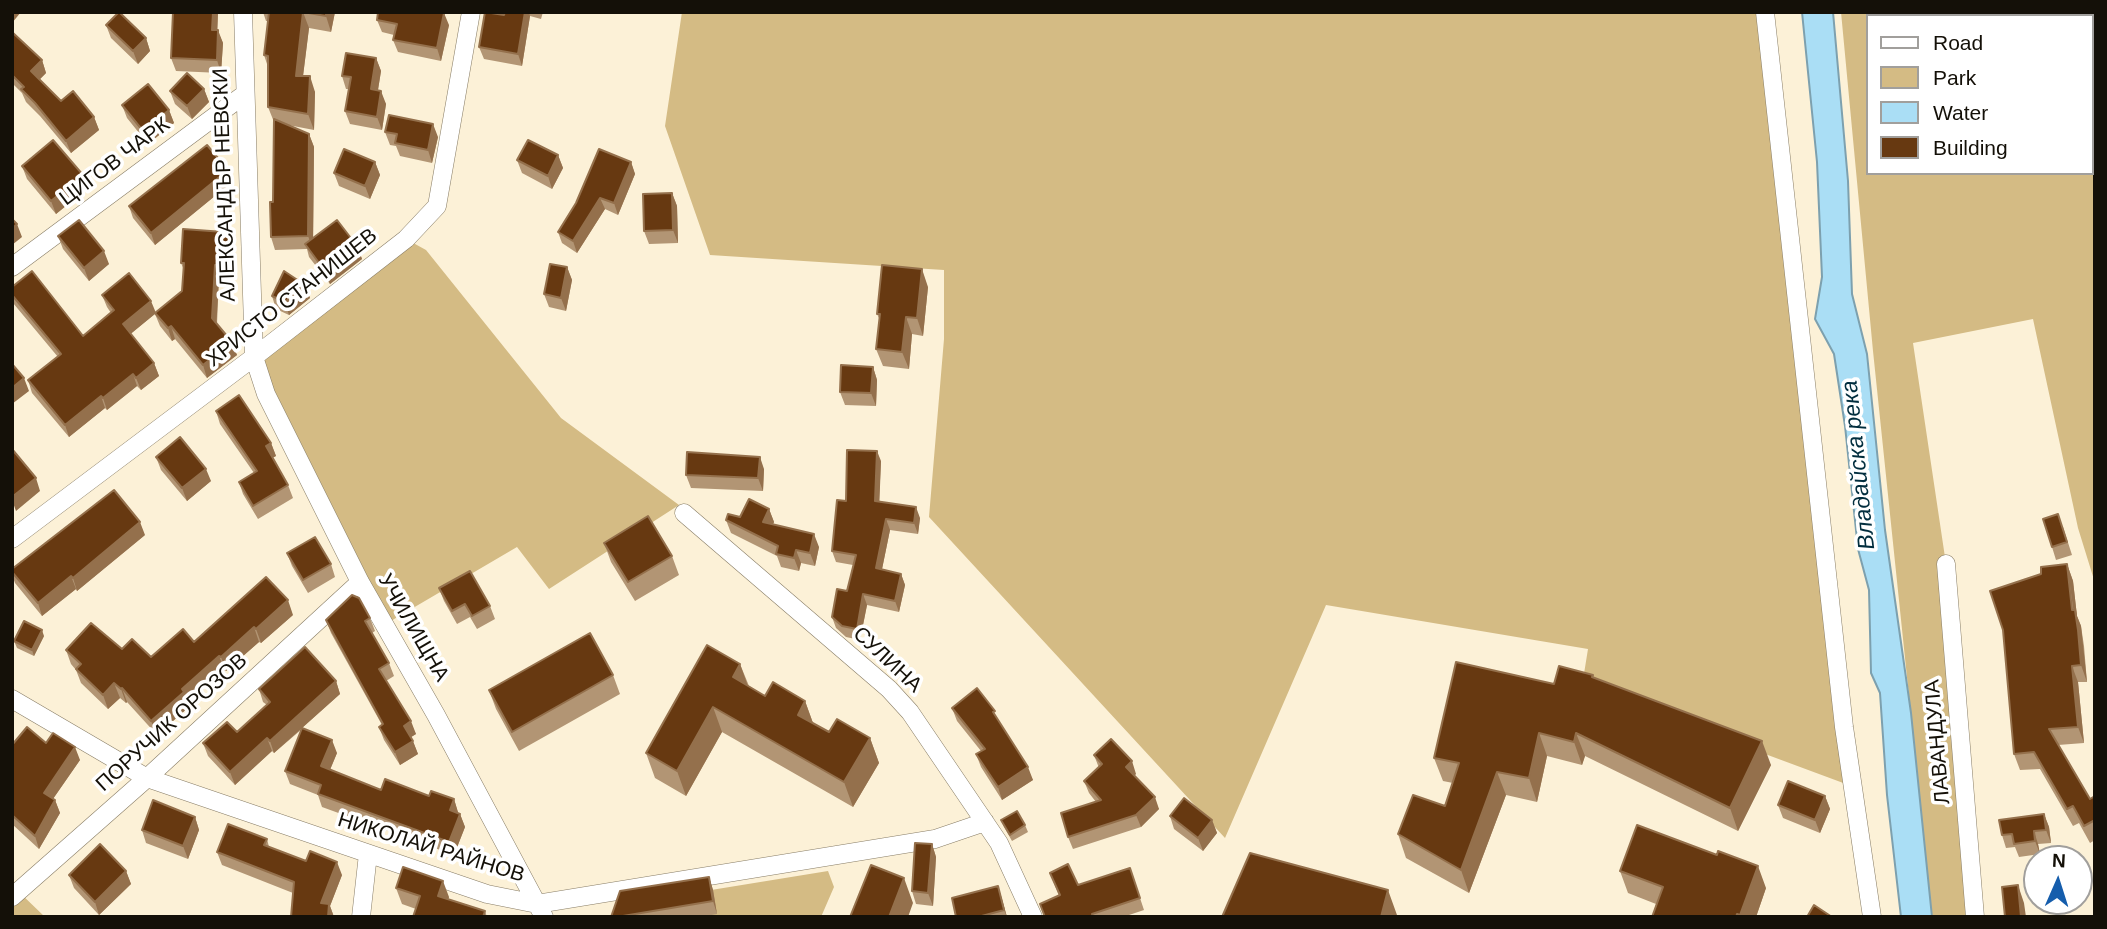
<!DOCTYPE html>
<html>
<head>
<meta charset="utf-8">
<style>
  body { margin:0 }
  #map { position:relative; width:2107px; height:929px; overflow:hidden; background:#fcf1d7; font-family:Helvetica,sans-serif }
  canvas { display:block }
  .frame { position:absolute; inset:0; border:14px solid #141008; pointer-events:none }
  .legend { position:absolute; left:1866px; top:14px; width:228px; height:161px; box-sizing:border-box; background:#fff; border:2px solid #a19f9c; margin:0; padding:9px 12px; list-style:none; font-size:21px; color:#141008 }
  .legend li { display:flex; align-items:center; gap:14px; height:35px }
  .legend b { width:35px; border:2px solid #a19f9c }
  .north { position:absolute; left:2023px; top:845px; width:70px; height:70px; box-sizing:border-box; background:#fff; border:2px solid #a19f9c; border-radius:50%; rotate:3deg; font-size:19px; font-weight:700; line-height:28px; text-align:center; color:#141008 }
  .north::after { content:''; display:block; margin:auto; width:24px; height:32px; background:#155dac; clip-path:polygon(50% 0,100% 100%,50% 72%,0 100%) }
</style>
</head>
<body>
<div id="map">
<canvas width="2107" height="929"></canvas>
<div class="frame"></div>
<ul class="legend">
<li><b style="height:9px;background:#fff"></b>Road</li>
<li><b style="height:19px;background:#d4bb84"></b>Park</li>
<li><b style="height:19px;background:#aadef5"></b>Water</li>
<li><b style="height:19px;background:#673911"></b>Building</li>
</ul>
<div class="north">N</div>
</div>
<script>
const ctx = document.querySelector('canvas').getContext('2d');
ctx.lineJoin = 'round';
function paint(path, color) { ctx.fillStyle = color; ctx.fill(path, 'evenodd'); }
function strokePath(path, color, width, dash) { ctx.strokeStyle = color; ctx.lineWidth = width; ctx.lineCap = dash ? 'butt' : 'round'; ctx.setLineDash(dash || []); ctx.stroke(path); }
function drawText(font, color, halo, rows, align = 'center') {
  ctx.font = font + ' Helvetica,sans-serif'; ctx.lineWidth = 7; ctx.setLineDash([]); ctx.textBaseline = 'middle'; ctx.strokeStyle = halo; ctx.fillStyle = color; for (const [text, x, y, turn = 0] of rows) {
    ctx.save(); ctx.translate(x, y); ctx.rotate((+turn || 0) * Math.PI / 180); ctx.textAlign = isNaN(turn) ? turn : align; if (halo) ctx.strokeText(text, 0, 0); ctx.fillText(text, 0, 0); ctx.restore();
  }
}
const green = new Path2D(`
  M682 12H1765L1854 787 1582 686 1588 649 1326 605 1225 838 929 517 944 339V270L710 255 665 126Z
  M1841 12H1962L1965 16H1867V173H2091V38H2095V583L2078 528 2033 319 1913 343 1946 564 1975 917H1932L1873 351Z
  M406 239 426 250 561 418 679 505 549 589 517 547 384 625 254 357Z
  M828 871 834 887 821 917H620L625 904Z
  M18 891 45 917H12V897Z`);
const water = new Path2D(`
  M1802 12H1833L1848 181 1852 294 1867 354 1885 530 1911 713 1932 917H1901L1887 795 1880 693 1871 673 1869 590 1858 549 1845 426 1834 354 1815 319 1822 277 1817 162Z`);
const street = new Path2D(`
  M243 12 254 357 266 394 360 582 436 715 544 917
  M1765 12 1844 727 1872 917
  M12 267 245 94
  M684 513 889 689 910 712 999 843 1033 917
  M12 539 254 357 406 239 437 206 471 12
  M1946 564 1975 917
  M12 699 147 778 487 894 537 904 935 839 985 822
  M12 897 147 778 360 582
  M361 917 368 854`);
const wall = new Path2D(`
  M173 12H218L217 30 223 43 221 73 176 71 171 58Z
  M263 12H335L331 32 309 28 303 76 315 92 314 130 288 125 309 134 314 147 313 238 357 246 362 259 330 284 309 257 307 249 275 250 271 237 273 202 274 122 268 107V67L264 55 268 21H266Z
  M505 12H543L541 19 530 16 522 66 484 59 479 47 504 15Z
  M377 20 449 25 441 61 398 52 393 40 394 35 382 32Z
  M106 25 146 38 150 51 138 64 111 38Z
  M12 32 42 60 46 73 39 80 61 101 94 117 99 130 71 153 40 116 26 102 22 93 12 83Z
  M376 58 381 71 378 90 386 104 382 130 350 124 345 111 349 89H346L342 76Z
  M204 89 209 102 192 119 175 104 170 91Z
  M122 105 169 110 174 123 148 144 127 118Z
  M385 132 438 137 432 163 400 156 396 146 390 145Z
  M558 155 563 168 552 189 522 173 517 160Z
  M375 162 380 175 370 199 339 186 334 173Z
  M631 162 635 174 618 215 605 209 577 253 562 243 558 232Z
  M22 166 83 175 88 188 56 214 27 179Z
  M228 170 232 182 155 245 133 218 129 206Z
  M672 193 677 206 678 243 649 244 644 231Z
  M58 236 109 264 89 281 63 249Z
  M234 248 233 278H219L217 324 237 355 207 378 175 339 172 341 160 326 155 314 130 334 154 363 159 376 141 390 137 386 107 410 105 408 69 437 32 393 28 380 58 357 13 303 12 287 83 336 111 313 107 307 102 295 156 313 182 291 184 270 181 263Z
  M567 267 572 280 566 311 549 307 544 294Z
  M305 285 310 298 289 315 276 309 272 296Z
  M928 287 923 336 912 334 909 369 883 366 876 349 880 320 877 314Z
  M873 367 877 380 876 406 845 405 840 392Z
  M216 411 271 443 276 456 272 458 288 485 293 498 258 519 243 494 239 482 254 473 220 424Z
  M156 457 211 481 187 501 161 470Z
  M881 461 879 501 920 518 918 534 890 530 882 569 901 574 905 585 899 612 867 605 860 640 846 637 836 628 832 617 847 591 853 565 836 562 832 551 846 501Z
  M764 469 763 491 691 488 686 475Z
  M769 509 774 522 773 524 819 547 815 566 801 563 799 571 781 567 777 556 731 533 726 520Z
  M2063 527 2072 555 2056 560 2052 547Z
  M145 535 77 591 76 589 42 616 15 583 12 575V569Z
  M604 543 672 556 679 575 635 601 611 562Z
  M287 553 331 564 335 577 308 593 292 566Z
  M2067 564 2073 581 2077 616 2081 626 2084 646 2087 682H2078L2084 743 2058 745 2090 799 2095 796V840L2090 843 2079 823 2073 826 2040 769 2020 770 2014 754Z
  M439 588 490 606 495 619 477 629 470 617 457 624 444 601Z
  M293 615 261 643 259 642 226 671 225 670 188 703 190 706 157 735 127 702 126 703 120 698 108 709 81 683 76 670 71 664 66 650 122 649 151 657 194 642Z
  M370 618 375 631 372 633 389 663 394 676 386 681 416 734 411 737 418 754 400 765 384 740 379 727 382 725 331 633 326 620Z
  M44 636 34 656 17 648 14 641Z
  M740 664 749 686 765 696 805 701 813 723 829 732 870 738 879 763 853 807 722 732 686 796 655 778 646 753Z
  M613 675 620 694 519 751 496 709 489 690Z
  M1593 675 1594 678 1771 765 1738 831 1585 756 1582 765 1547 756 1537 802 1506 795 1469 893 1406 858 1398 834 1445 806 1453 783 1443 781 1434 758 1554 684Z
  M336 681 340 694 302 728 337 753 330 770 381 790 454 799 458 813 460 814 465 827 454 855 322 807 318 795 290 784 285 771 302 729 274 753 272 751 235 785 208 756 203 743 237 732 267 705 263 702 259 689Z
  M952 708 999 721 1033 780 1002 800 981 767 976 754 981 751 957 721Z
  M46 743 80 760 53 799 55 800 60 813 39 849 12 824V745Z
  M1094 755 1136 774 1134 776 1159 809 1141 827 1073 849 1068 837 1096 802 1089 793 1084 781 1099 768Z
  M1825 796 1830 809 1820 833 1783 818 1778 805Z
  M2044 814 2049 827 2051 843 2038 844 2040 854 2019 857 2015 847 2006 848 2002 835Z
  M1170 816 1212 820 1217 833 1203 851 1174 829Z
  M195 817 199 830 188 859 146 843 142 830Z
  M1001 820 1025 825 1028 832 1012 841 1004 827Z
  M267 839 269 847 342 875 330 906 334 917H291L293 893 222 865 217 852Z
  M932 844 936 857 933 906 916 904 912 891Z
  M1130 868 1144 910 1123 917H1045L1059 896 1050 873 1078 885Z
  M126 871 131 884 99 915 74 888 69 875Z
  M1620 871 1766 888 1756 917H1652L1656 904 1628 893Z
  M709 877 713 890 717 914 701 917H611Z
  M998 886 1007 917H956Z
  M396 888 449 897 448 899 485 911 487 917H413L416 909 402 904Z`);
const shadedWall = new Path2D(`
  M12 12H21L12 23Z
  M213 12H218L217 43 212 30Z
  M303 12 309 28 301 92 296 76Z
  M326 12H335L331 32 326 16Z
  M525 12H529L530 16 522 66 518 54Z
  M444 13 449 25 441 61 437 48Z
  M218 30 223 43 221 73 217 60Z
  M146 38 150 51 138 64 133 51Z
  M376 58 381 71 376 102 371 89Z
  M42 60 46 73 35 84 31 71Z
  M310 76 315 92 314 130 308 114Z
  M204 89 209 102 192 119 187 106Z
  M381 91 386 104 382 130 377 117Z
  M169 110 174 123 148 144 143 131Z
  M94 117 99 130 71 153 66 141Z
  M433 124 438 137 432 163 428 150Z
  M309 134 314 147 313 249 308 236Z
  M558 155 563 168 552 189 548 176Z
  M375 162 380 175 370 199 365 186Z
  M631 162 635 174 618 215 614 203Z
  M228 170 232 182 155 245 151 233Z
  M83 175 88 188 56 214 51 201Z
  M672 193 677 206 678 243 673 230Z
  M600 198 605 209 577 253 573 241Z
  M17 224 22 237 12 245V229Z
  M230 236 234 248 233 278 228 265Z
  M357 246 362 259 330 284 325 271Z
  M104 251 109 264 89 281 84 268Z
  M215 265 219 278 216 331 212 318Z
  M567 267 572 280 566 311 561 298Z
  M922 269 928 287 923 336 917 318Z
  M305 285 310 298 289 315 285 302Z
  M151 301 156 313 127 337 123 324Z
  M906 317 912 334 909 369 902 352Z
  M171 326 175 339 172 341 168 328Z
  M232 342 237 355 207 378 203 365Z
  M154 363 159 376 141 390 136 378Z
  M873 367 877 380 876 406 871 393Z
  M133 374 137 386 107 410 103 398Z
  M24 378 29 391 12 404V388Z
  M101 396 105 408 69 437 65 425Z
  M271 443 276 456 270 459 266 446Z
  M877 451 881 461 879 512 875 501Z
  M760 457 764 469 763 491 758 478Z
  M206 469 211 481 187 501 182 488Z
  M36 478 40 491 16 511 12 500V497Z
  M916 507 920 518 918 534 914 523Z
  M769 509 774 522 768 535 763 522Z
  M886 519 890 530 880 579 876 568Z
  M140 522 145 535 77 591 73 578Z
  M814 534 819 547 815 566 810 553Z
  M796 550 801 563 799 571 794 558Z
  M2067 564 2073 581 2077 616 2081 626 2087 682 2081 665Z
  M901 574 905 585 899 612 895 601Z
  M71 576 76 589 42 616 38 603Z
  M863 594 867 605 860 640 857 629Z
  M288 600 293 615 261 643 256 629Z
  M254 627 259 642 226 671 221 657Z
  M42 630 44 636 34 656 32 650Z
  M219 656 225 670 188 703 190 706 157 735 151 721 182 689Z
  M740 664 749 689 733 677Z
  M2072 666 2078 682 2084 743 2078 727Z
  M336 681 340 694 274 753 270 741Z
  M114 683 120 698 108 709 103 695Z
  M122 688 127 702 126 703 121 689Z
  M805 701 814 726 798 715Z
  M713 707 722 732 686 796 677 771Z
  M411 721 416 734 408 739 404 726Z
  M1539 733 1547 756 1537 802 1529 778Z
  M1576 733 1585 756 1582 765 1574 742Z
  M267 738 272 751 235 785 230 772Z
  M870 738 879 763 853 807 844 782Z
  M332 740 337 753 326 779 321 766Z
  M413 741 418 754 400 765 395 752Z
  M1762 741 1771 765 1738 831 1730 808Z
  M75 747 80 760 48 806 44 793Z
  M1132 761 1136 774 1130 779 1126 767Z
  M1028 767 1033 780 1002 800 998 787Z
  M1497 772 1506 795 1469 893 1461 870Z
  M1825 796 1830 809 1820 833 1815 820Z
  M1155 797 1159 809 1141 827 1136 815Z
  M454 799 458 812 454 823 450 810Z
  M55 800 60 813 39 849 35 836Z
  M460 814 465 827 454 855 449 842Z
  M2044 814 2049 827 2051 843 2046 830Z
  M195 817 199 830 188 859 183 846Z
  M1212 820 1217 833 1203 851 1198 838Z
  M2034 831 2038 844 2040 854 2035 841Z
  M932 844 936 857 933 906 928 893Z
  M337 862 342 875 330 906 334 917H328L321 903Z
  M1758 866 1766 888 1756 917H1741L1740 915Z
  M126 871 131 884 99 915 95 902Z
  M709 877 713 890 717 914 713 901Z
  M904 878 913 903 908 917H889Z
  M443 881 449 897 444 912 438 896Z
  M2018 885 2024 903 2026 917H2021Z
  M998 886 1002 899 1007 917 1004 910Z
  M1388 890 1397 915V917H1381Z`);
const building = new Path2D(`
  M119 12 146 38 133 51 106 25Z
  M173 12H213L212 30H218L217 60 171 58Z
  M269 12H326V16L303 12 296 76H310L308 114 268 107V56L264 55Z
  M378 12 444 13 437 48 393 40 397 24 377 20Z
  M485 12 504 15 505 12H525L518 54 479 47Z
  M12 32 42 60 31 71 61 101 73 91 94 117 66 141 35 103 21 89 24 87 12 75Z
  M346 53 376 58 371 89 381 91 377 117 345 111 351 77 342 76Z
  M187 73 204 89 187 106 170 91Z
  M148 84 169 110 143 131 122 105Z
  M389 115 433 124 428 150 395 143 397 134 385 132Z
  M274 119 309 134 308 236 271 237 270 202H273Z
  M53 140 83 175 51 201 22 166Z
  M528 140 558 155 548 176 517 160Z
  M207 145 228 170 151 233 129 206Z
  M344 149 375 162 365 186 334 173Z
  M599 149 631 162 614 203 600 198 573 241 558 232 576 203Z
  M672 193 673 230 644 231 643 194Z
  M12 219 17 224 12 229Z
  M79 220 104 251 84 268 58 236Z
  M337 220 357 246 325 271 305 244Z
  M183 229 224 232 230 236 228 265H215L212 318 232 342 203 365 171 326 168 328 155 313 182 291 184 263H181Z
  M550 264 567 267 561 298 544 294Z
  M882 265 922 269 917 318 906 317 902 352 876 349 880 314H877Z
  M32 271 83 336 114 310 102 295 129 273 151 301 123 324 154 363 136 378 133 374 103 398 101 396 65 425 28 380 61 354 12 295V287Z
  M284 271 305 285 285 302 272 296Z
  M12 364 24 378 12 388Z
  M841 365 873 367 871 393 840 392Z
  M239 395 271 443 266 446 288 485 253 506 239 482 257 471 216 411Z
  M180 437 206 469 182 488 156 457Z
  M12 449 36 478 12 497Z
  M847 450 877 451 875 501 916 507 914 523 886 519 876 568 901 574 895 601 863 594 857 629 842 626 832 617 837 589 847 591 856 555 832 551 837 500 846 501Z
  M687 452 760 457 758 478 686 475Z
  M114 490 140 522 73 578 71 576 38 603 12 572V569Z
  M749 499 769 509 763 522 814 534 810 553 796 550 794 558 776 554 778 546 726 520 728 514 740 517Z
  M2058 514 2067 542 2052 547 2043 519Z
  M648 516 672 556 628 582 604 543Z
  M315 537 331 564 303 580 287 553Z
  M2067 564 2072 610H2075L2078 630 2081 665 2072 666 2078 727 2049 729 2090 799 2095 796V820L2084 826 2073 806 2067 809 2034 752 2014 754 2003 630 1990 591 2041 574V567Z
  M470 571 490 606 472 616 465 604 452 611 439 588Z
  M266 577 288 600 256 629 254 627 221 657 219 656 182 689 184 692 151 721 122 688 121 689 114 683 103 695 76 669 81 664 66 650 91 623 122 649 132 639 151 657 183 629 194 642Z
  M352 595 359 598 370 618 365 621 389 663 379 669 411 721 404 726 413 741 395 752 379 727 383 724 326 620Z
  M24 621 42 630 32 650 14 641Z
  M590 633 613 675 512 732 489 690Z
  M707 645 740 664 733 677 765 696 773 682 805 701 798 715 829 732 837 719 870 738 844 782 713 707 677 771 646 753Z
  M305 647 336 681 270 741 267 738 230 772 203 743 227 722 237 732 270 702 259 689Z
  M1456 662 1554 684 1559 666 1593 675 1592 677 1762 741 1730 808 1576 733 1574 742 1539 733 1529 778 1497 772 1461 870 1398 834 1413 795 1445 806 1459 763 1434 758Z
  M977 688 995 711 993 712 1028 767 998 787 976 754 985 749 952 708Z
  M27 727 46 743 53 733 75 747 44 793 55 800 35 836 12 815V745Z
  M302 728 332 740 321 766 381 790 385 779 429 796 431 791 454 799 450 810 460 814 449 842 318 794 321 785 285 771Z
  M1111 739 1132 761 1126 767 1155 797 1136 815 1068 837 1061 813 1101 800 1084 781 1102 764 1094 755Z
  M1788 781 1825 796 1815 820 1778 805Z
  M1184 798 1212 820 1198 838 1170 816Z
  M153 800 195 817 183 846 142 830Z
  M1017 811 1025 825 1010 835 1001 820Z
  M2044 814 2046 830 2034 831 2035 841 2014 844 2012 834 2002 835 1999 820Z
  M228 824 267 839 264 845 306 861 310 851 337 862 321 903 329 904 328 917H291L294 882 217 852Z
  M1637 825 1717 855 1718 851 1758 866 1740 915 1737 914 1736 917H1652L1663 887 1620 871Z
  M915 843 932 844 928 893 912 891Z
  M100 844 126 871 95 902 69 875Z
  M1250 853 1388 890 1381 917H1222Z
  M1068 864 1078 885 1130 868 1140 898 1092 914 1093 917H1045L1040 904 1060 895 1050 873Z
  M871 865 904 878 889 917H850Z
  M403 867 443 881 438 896 485 911 483 917H413L420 896 396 888Z
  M709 877 713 901 617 917H611L620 891Z
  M2018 885 2021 917H2005L2002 887Z
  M998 886 1004 910 978 917H956L952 898Z
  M1814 905 1832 917H1807Z`);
const streetNames = [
  ["ЦИГОВ ЧАРК",115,162,-37],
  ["АЛЕКСАНДЪР НЕВСКИ",225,185,-92],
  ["ХРИСТО СТАНИШЕВ",292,298,-38],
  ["УЧИЛИЩНА",413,628,60],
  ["СУЛИНА",887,660,43],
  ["ПОРУЧИК ОРОЗОВ",172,723,-42],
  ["ЛАВАНДУЛА",1938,742,-95],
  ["НИКОЛАЙ РАЙНОВ",431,848,17]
];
const waterNames = [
  ["Владайска река",1859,465,-96]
];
paint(green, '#d4bb84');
paint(water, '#aadef5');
strokePath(water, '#7da0ae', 2);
strokePath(street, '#887d66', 19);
strokePath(street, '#fff', 18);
paint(wall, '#b29574');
paint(shadedWall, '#94704c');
paint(building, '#673911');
strokePath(building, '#94704c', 2);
drawText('21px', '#141008', '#fff', streetNames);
drawText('italic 23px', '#022e3e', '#fff', waterNames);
</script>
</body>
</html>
